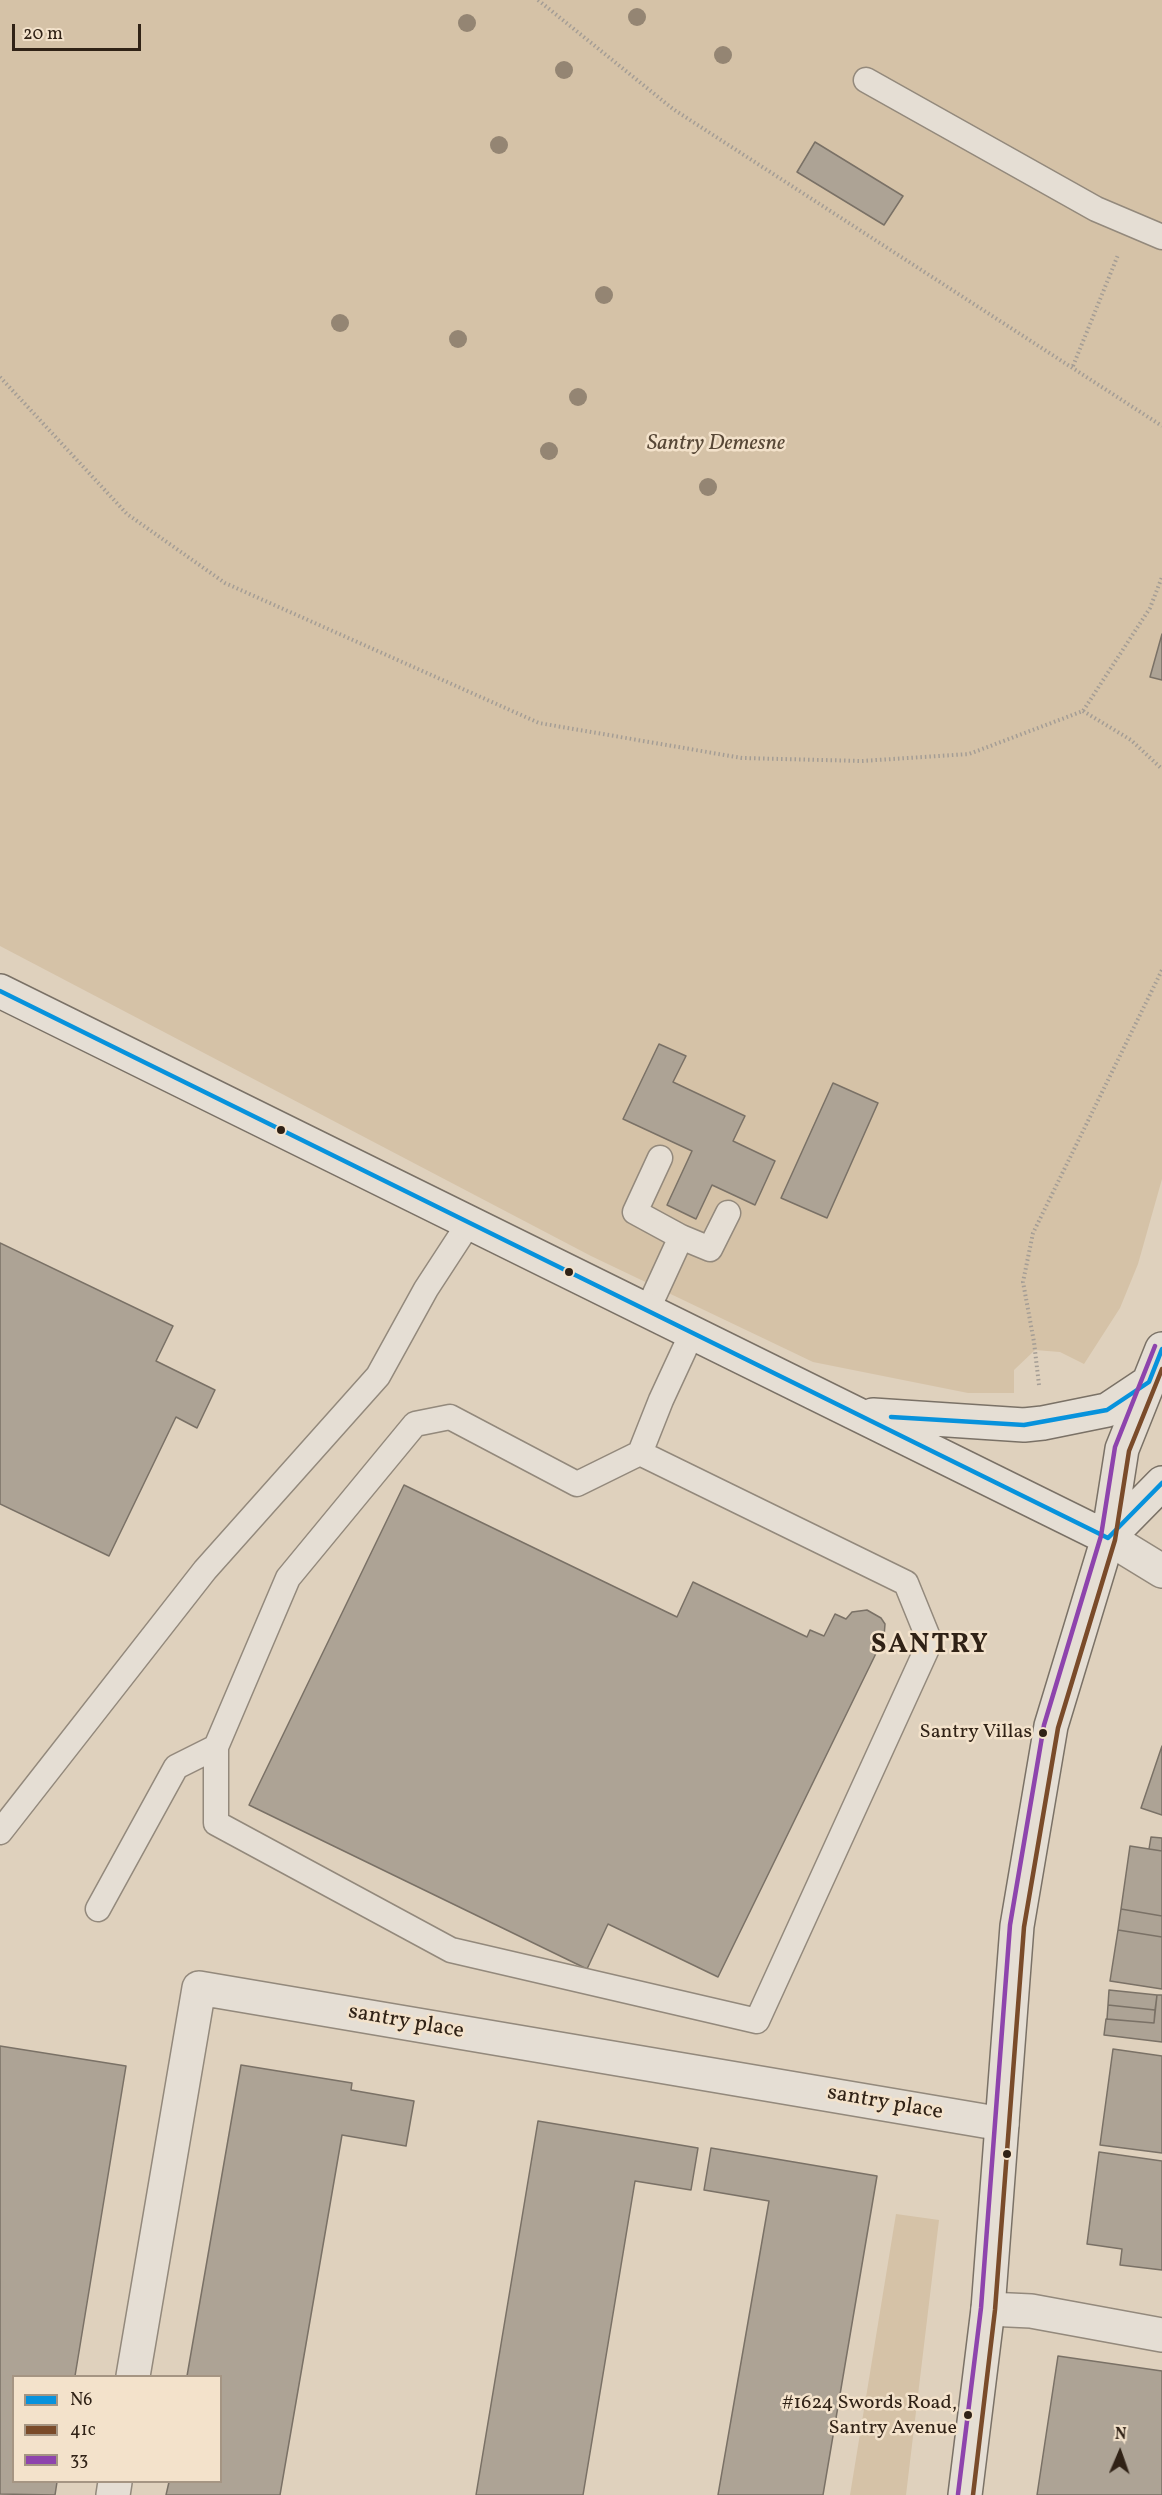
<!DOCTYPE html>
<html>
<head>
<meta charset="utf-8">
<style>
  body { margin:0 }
  #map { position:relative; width:1162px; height:2495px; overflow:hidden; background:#dfd1bd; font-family:Vollkorn,serif }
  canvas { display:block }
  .legend { position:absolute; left:12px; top:2375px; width:210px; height:108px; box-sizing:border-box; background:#f3e2cb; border:2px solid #a59583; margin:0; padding:8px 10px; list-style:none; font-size:18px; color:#302216 }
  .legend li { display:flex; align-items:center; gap:12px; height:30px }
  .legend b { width:30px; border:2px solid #a59583 }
  .north { position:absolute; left:1090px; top:2423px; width:60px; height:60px; -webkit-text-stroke:4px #f3e2cb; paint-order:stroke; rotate:2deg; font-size:16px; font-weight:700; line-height:24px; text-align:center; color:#302216 }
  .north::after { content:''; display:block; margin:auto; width:21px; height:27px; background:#302216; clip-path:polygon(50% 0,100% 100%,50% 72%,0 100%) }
  .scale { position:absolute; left:12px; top:24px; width:129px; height:27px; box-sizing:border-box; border:3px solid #302216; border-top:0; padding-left:8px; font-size:18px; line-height:21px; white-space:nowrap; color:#302216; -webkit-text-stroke:4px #f3e2cb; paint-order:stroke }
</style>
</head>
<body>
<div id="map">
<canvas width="1162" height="2495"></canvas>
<ul class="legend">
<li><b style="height:8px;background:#0792dc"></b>N6</li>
<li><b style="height:8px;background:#7a4b2a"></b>41c</li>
<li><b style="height:8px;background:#8e44ad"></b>33</li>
</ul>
<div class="north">N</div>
<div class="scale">20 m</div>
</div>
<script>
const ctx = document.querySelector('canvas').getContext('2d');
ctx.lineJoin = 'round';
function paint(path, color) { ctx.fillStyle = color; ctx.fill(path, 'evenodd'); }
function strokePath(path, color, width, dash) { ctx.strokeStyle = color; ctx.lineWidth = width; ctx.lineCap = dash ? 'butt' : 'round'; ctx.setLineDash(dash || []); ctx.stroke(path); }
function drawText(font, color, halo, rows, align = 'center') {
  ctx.font = font + ' Vollkorn,serif'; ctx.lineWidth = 5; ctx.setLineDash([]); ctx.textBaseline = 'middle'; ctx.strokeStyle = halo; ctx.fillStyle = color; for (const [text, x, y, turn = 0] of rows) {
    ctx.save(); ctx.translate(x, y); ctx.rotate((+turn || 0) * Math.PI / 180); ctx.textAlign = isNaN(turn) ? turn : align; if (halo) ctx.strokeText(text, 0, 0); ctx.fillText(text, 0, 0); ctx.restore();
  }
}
const green = new Path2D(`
  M0 0H1162V1179L1138 1264 1120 1308 1084 1364 1060 1352 1035 1350 1014 1370V1393H968L813 1362 591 1256 0 946Z
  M896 2214 939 2220 906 2495H850Z`);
const building = new Path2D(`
  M815 142 903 196 884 225 797 172Z
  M1162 634V680L1150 677Z
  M659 1044 686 1056 673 1082 745 1116 733 1141 775 1161 755 1205 712 1185 696 1219 667 1205 692 1151 623 1119Z
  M833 1083 878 1103 827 1218 781 1198Z
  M0 1243 173 1326 156 1361 215 1390 197 1428 176 1417 109 1556 0 1504Z
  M404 1485 677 1617 693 1582 807 1637 810 1630 824 1636 835 1614 846 1619 852 1612 867 1610 881 1618 885 1624 884 1637 718 1977 608 1924 587 1969 249 1805Z
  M1162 1746V1815L1141 1808Z
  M1151 1837 1162 1838V1851L1149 1849Z
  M1130 1846 1162 1851V1916L1121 1909Z
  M1121 1909 1162 1916V1937L1118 1930Z
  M1118 1930 1162 1937V1989L1110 1981Z
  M1109 1990 1157 1995 1155 2010 1108 2005Z
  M1157 1995H1162V2042L1104 2035 1106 2019 1154 2023Z
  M1108 2005 1155 2010 1154 2023 1107 2019Z
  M0 2046 126 2066 75 2376H14V2482H57L55 2495 0 2494Z
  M1113 2049 1162 2056V2153L1100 2145Z
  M241 2065 352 2083 351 2090 414 2101 406 2146 342 2135 280 2495H166L169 2482H220V2376H187Z
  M538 2121 698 2148 691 2190 635 2181 583 2495H476Z
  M711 2148 877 2176 823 2495H718L769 2201 704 2190Z
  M1099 2152 1162 2161V2270L1120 2265 1122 2249 1087 2244Z
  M1058 2356 1162 2371V2495H1037Z`);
const path = new Path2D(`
  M538 0 673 109 1162 426
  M1073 366 1118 255
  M0 377 127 514 225 583 539 723 742 758 862 761 969 754 1083 711 1150 608 1162 577
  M1083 711 1131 740 1162 769
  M1039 1385 1034 1342 1023 1282 1033 1233 1162 970`);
const lane = new Path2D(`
  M866 80 1096 209 1162 237
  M660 1158 635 1212 681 1237 710 1249 728 1213
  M647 1311 681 1237
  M640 1453 906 1583 930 1642 757 2021 451 1950 216 1823V1747L288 1578 415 1424 450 1417 577 1484 640 1453 661 1400 692 1333
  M0 1832 205 1570 378 1376 426 1289 469 1223
  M98 1909 176 1767 216 1747`);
const street = new Path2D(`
  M1108 1538 1162 1571
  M988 2309 1031 2311 1162 2335
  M133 2376 199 1988 1002 2124
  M113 2495 115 2482`);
const secondary = new Path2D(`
  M0 991 1108 1538
  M873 1415 1024 1425 1043 1423 1107 1410 1149 1382
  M1108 1538 1162 1483
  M965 2495 988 2309 1017 1926 1051 1726 1108 1538 1122 1449 1162 1349`);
const bus1 = new Path2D(`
  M0 991 1108 1538 1162 1483
  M891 1417 1024 1425 1107 1410 1149 1382 1162 1349`);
const bus2 = new Path2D(`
  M973 2495 995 2310 1024 1927 1058 1728 1115 1540 1129 1451 1162 1369`);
const bus3 = new Path2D(`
  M958 2494 981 2308 1010 1925 1044 1725 1101 1536 1115 1447 1155 1346`);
const trees = [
  [637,17],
  [467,23],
  [723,55],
  [564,70],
  [499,145],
  [604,295],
  [340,323],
  [458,339],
  [578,397],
  [549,451],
  [708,487]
];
const markers = [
  [281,1130,5,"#302216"],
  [569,1272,5,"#302216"],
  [1043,1733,5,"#302216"],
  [1007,2154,5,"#302216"],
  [968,2415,5,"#302216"]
];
const busNames = [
  ["Santry Villas",1032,1733],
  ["#1624 Swords Road,",957,2404],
  ["Santry Avenue",957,2429]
];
const parkNames = [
  ["Santry Demesne",716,445]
];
const streetNames = [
  ["santry place",406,2023,10],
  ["santry place",885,2104,10]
];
const districtNames = [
  ["SANTRY",930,1647]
];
paint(green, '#d5c2a7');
paint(building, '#ada395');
strokePath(building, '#7a7166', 1.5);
strokePath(lane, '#93897c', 27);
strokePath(street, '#93897c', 36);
strokePath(secondary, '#7a7166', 36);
strokePath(path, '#a49d95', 4, [1.5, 3]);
strokePath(lane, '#e5ded4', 24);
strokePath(street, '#e5ded4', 33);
strokePath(secondary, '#e5ded4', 33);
strokePath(bus1, '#0792dc', 4.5);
strokePath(bus2, '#7a4b2a', 4.5);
strokePath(bus3, '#8e44ad', 4.5);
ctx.fillStyle = '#948573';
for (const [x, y] of trees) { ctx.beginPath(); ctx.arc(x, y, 9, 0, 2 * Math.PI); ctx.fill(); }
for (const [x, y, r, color] of markers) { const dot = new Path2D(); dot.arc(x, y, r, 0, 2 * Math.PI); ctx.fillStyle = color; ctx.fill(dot); strokePath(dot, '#f3e2cb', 2); }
drawText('20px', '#302216', '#f3e2cb', busNames, 'right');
drawText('italic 22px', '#574736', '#f3e2cb', parkNames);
drawText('22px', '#302216', '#f3e2cb', streetNames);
ctx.letterSpacing = '1.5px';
drawText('bold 28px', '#302216', '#f3e2cb', districtNames);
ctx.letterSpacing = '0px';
</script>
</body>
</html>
